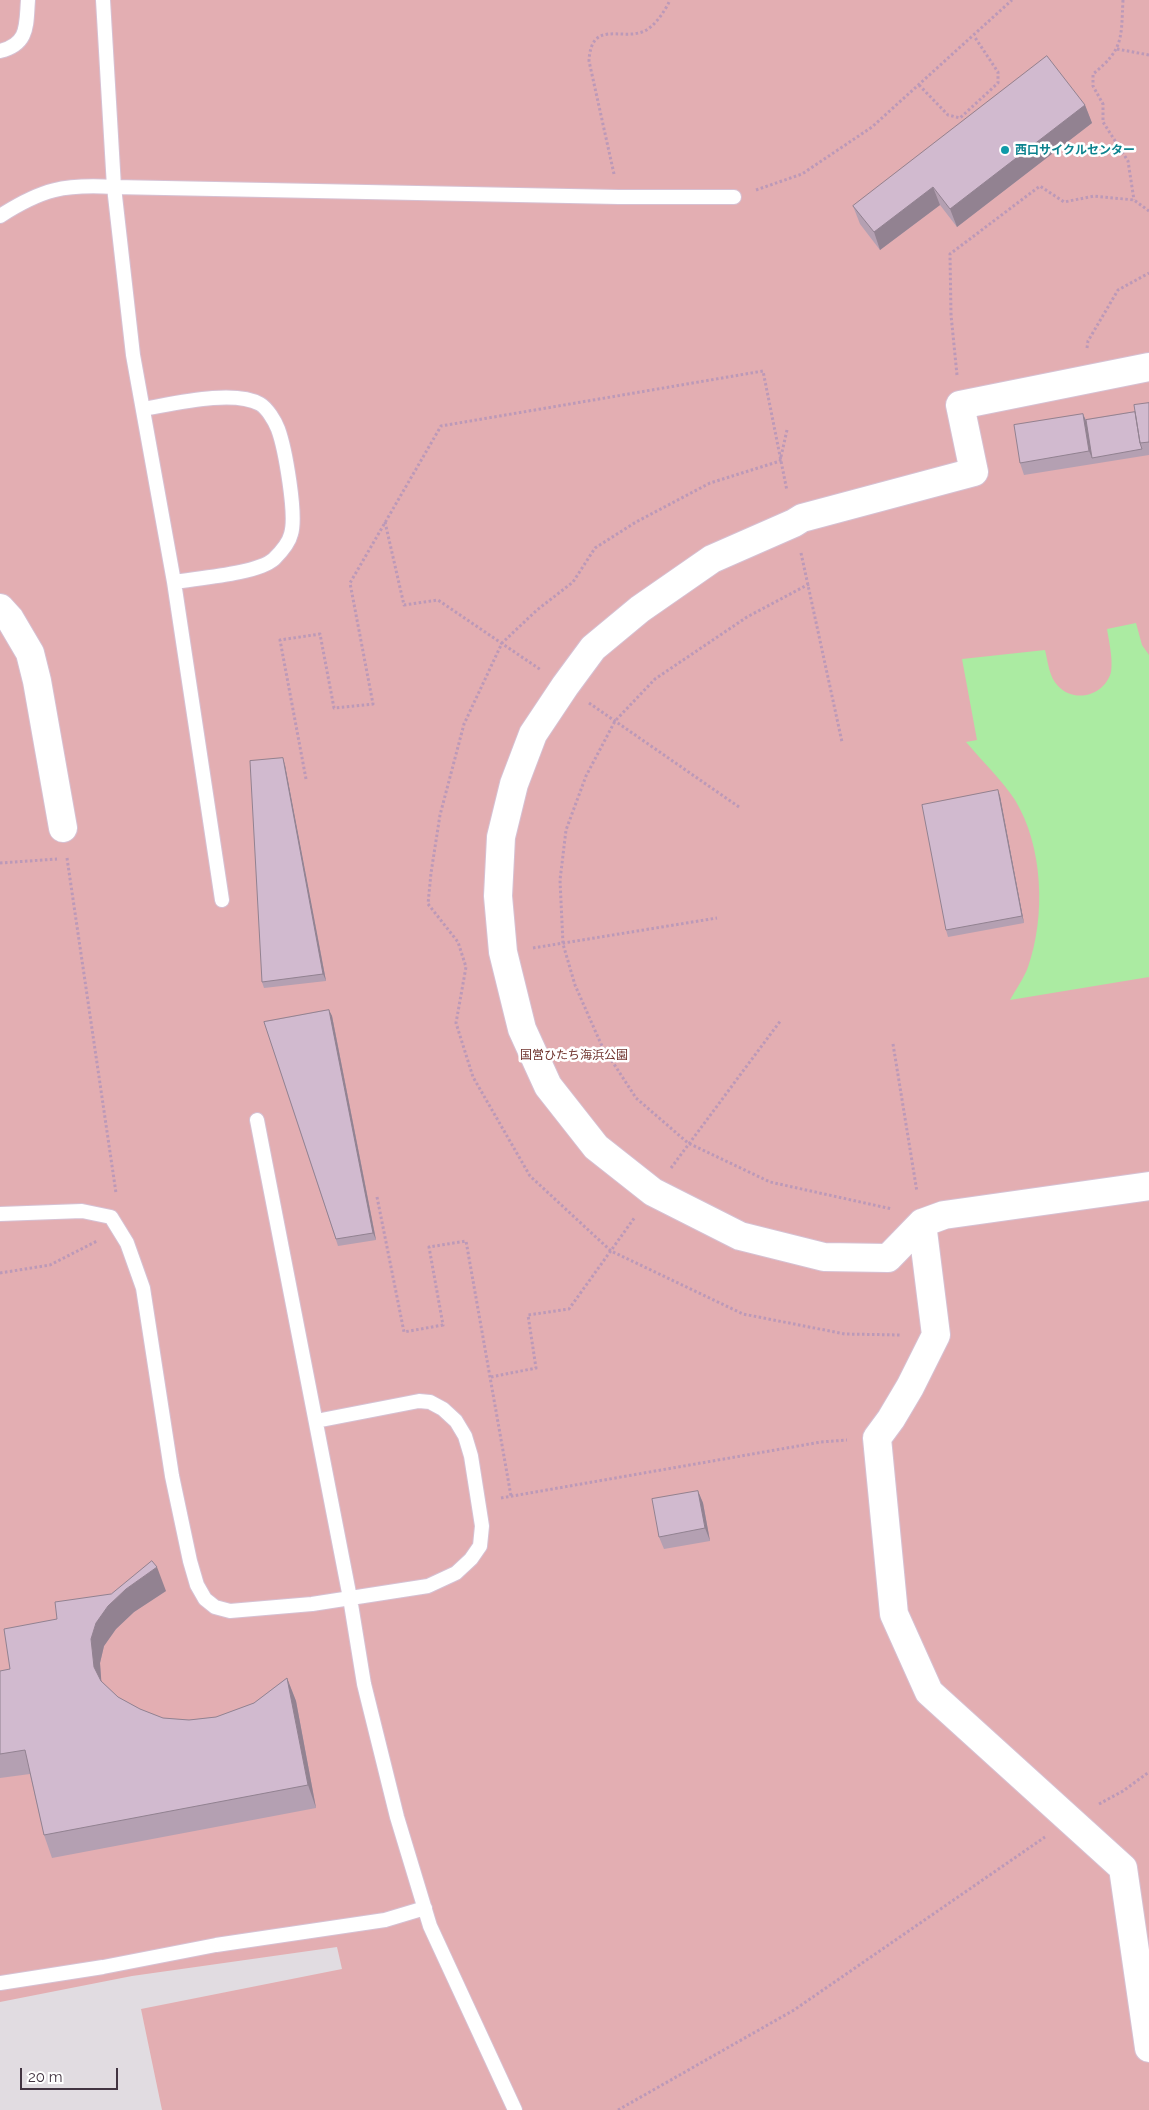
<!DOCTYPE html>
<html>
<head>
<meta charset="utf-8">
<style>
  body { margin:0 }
  #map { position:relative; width:1149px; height:2110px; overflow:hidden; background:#f1e4ee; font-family:Raleway,sans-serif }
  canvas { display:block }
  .scale { position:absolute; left:20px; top:2068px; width:98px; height:22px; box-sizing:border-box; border:2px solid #423441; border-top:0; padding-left:6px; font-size:15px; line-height:18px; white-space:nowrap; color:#423441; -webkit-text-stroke:4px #fff; paint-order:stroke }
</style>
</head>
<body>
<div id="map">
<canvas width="1149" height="2110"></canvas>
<div class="scale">20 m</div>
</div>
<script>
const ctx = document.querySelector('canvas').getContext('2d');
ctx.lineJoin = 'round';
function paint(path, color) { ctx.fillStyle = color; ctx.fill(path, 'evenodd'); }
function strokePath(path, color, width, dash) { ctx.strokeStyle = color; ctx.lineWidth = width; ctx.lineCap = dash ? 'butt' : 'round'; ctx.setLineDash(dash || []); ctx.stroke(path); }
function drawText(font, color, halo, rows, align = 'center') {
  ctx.font = font + ' Raleway,"Noto Sans JP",sans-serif'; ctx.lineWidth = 5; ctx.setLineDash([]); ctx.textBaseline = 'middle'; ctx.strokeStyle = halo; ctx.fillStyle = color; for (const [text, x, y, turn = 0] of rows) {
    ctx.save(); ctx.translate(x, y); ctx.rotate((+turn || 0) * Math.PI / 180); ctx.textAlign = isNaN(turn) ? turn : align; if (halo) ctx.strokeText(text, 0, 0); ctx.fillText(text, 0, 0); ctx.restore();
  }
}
const green = new Path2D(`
  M0 0H1149V2110H0Z`);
const parking = new Path2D(`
  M337 1947 342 1969 141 2009 162 2110H0V2002L132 1976Z`);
const water = new Path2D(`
  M1136 623 1142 645 1149 655V977L1010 1000C1016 989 1024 978 1028 967 1046 916 1043 846 1015 800 1001 779 982 761 966 742L977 740 962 659 1045 650C1048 662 1049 677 1058 686 1075 704 1105 695 1111 672 1113 658 1109 642 1107 629Z`);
const path = new Path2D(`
  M1123 0C1121 38 1124 49 1093 74V86L1103 104V122L1128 161 1134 200
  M1117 49 1149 55
  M919 85 948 115 960 118 998 83V72L974 36
  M614 174 589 61C591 20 620 40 642 32 654 28 665 11 670 0
  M756 190 802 174 872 127 1012 0
  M1087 348 1088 341 1118 290 1149 273
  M957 375 951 315 950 254 1040 186 1064 202 1094 196 1134 200 1149 211
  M787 430 780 461 710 483 636 522 595 548 573 582 537 610 502 643 464 724 440 815 431 873 428 904 458 942 466 967 456 1023 473 1077 530 1176 611 1251 743 1314 845 1334 901 1335
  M385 522 404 605 438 600 541 670
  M801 553 842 742
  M809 584 747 617 655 679 615 721 586 776 566 830 560 880 563 944 575 985 601 1044 636 1098 688 1143 770 1182 892 1209
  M589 703 739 807
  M306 779 280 640 320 634 334 708 373 704 350 583 441 426 763 371 787 491
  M67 858 116 1193
  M0 863 57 859
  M533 948 717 918
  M893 1044 917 1192
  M671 1168 781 1020
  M377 1197 404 1332 443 1325 429 1247 466 1241 511 1496
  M0 1273 50 1265 97 1241
  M491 1377 536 1368 528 1315 569 1309 635 1217
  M501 1498 821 1442 847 1440
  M1099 1804 1123 1791 1149 1772
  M618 2110 794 2010 1045 1837`);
const lane = new Path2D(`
  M103 0 114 187 619 197H734
  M0 51C29 44 26 25 28 0
  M0 216C42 189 64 184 114 187L133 355 174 582 222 900
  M143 409C173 404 233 389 260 404 267 408 275 421 278 429 285 448 297 515 291 534 289 543 280 553 274 559 257 574 197 578 174 582
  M257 1120 350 1598 364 1684 397 1817 430 1926 515 2110
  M0 1214 82 1211 111 1217 127 1243 143 1288 172 1476 190 1561 197 1585 205 1599 215 1607 230 1611 312 1604 428 1586 456 1573 471 1559 480 1546 482 1526 471 1456 465 1436 456 1421 443 1409 430 1402 419 1401 316 1421
  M0 1983 103 1967 216 1945 385 1920 425 1908`);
const street = new Path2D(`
  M1149 367 960 405 974 472 802 518 794 523 712 559 640 609 593 648 565 686 533 734 514 784 501 837 498 896 503 952 522 1029 548 1086 596 1147 653 1192 740 1236 824 1257 888 1258 922 1223 944 1215 1149 1186
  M0 608 10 619 30 653 37 681 63 828
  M922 1223 936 1335 910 1387 891 1419 877 1438 894 1614 929 1692 1123 1868 1149 2048`);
const wall = new Path2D(`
  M1085 105 1092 123 957 227 940 205 880 250 860 224 853 206Z
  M1149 403V455L1024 475 1020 463 1083 414 1086 420 1135 412Z
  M285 765 326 981 264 988 262 982Z
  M1000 796 1024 923 948 937 946 930Z
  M329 1010 332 1016 376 1240 338 1246 264 1022Z
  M698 1491 703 1503 710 1541 664 1549 659 1537Z
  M166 1591 134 1612 116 1629 104 1646 100 1663 101 1681 118 1697 140 1709 163 1718 189 1720 216 1717 254 1703 287 1678 296 1701 316 1808 52 1858 44 1835 30 1774 0 1778V1671L10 1669 57 1619Z`);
const shadedWall = new Path2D(`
  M1085 105 1092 123 957 227 950 209Z
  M933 187 940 205 880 250 874 232Z
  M1083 414 1088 426 1092 458 1089 451Z
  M283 758 285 765 326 981 323 974Z
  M998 790 1000 796 1024 923 1022 916Z
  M329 1010 332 1016 376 1240 373 1233Z
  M698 1491 703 1503 710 1541 705 1528Z
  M157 1567 166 1591 134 1612 116 1629 104 1646 100 1663 102 1690 94 1667 91 1639 96 1623 108 1606 126 1589Z
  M287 1678 296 1701 316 1808 308 1785Z`);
const building = new Path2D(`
  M1047 56 1085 105 950 209 933 187 874 232 853 206Z
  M1149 403V442L1140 443 1134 405Z
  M1135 412 1140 443 1142 449 1092 458 1086 420Z
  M1083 414 1089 451 1020 463 1014 425Z
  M283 758 323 974 262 982 250 761Z
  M998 790 1022 916 946 930 922 805Z
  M329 1010 373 1233 336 1239 264 1022Z
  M698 1491 705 1528 659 1537 652 1499Z
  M152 1561 157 1567 126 1589 108 1606 96 1623 91 1639 94 1667 101 1681 118 1697 140 1709 163 1718 189 1720 216 1717 254 1703 287 1678 308 1785 44 1835 25 1750 0 1754V1671L10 1669 4 1629 57 1619 55 1602 111 1594Z`);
const markers = [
  [1005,150,5,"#0f9aa8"]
];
const cultureNames = [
  ["西口サイクルセンター",1015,150]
];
const parkNames = [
  ["国営ひたち海浜公園",574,1055]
];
paint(green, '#e3aeb2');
paint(parking, '#e1dce1');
paint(water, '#abeba2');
strokePath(lane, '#d6c1d3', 16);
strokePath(street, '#d6c1d3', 30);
strokePath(path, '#bc99b8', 3, [2.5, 2.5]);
strokePath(lane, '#fff', 14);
strokePath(street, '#fff', 28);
paint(wall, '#b4a0b2');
paint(shadedWall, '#928291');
paint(building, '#d1bacf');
strokePath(building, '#928291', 1);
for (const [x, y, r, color] of markers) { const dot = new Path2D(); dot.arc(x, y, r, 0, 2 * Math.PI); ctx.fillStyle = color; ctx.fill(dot); strokePath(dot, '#fff', 2); }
drawText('bold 12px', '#0d838f', '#fff', cultureNames, 'left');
drawText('12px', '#6f322c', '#fff', parkNames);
</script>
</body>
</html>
